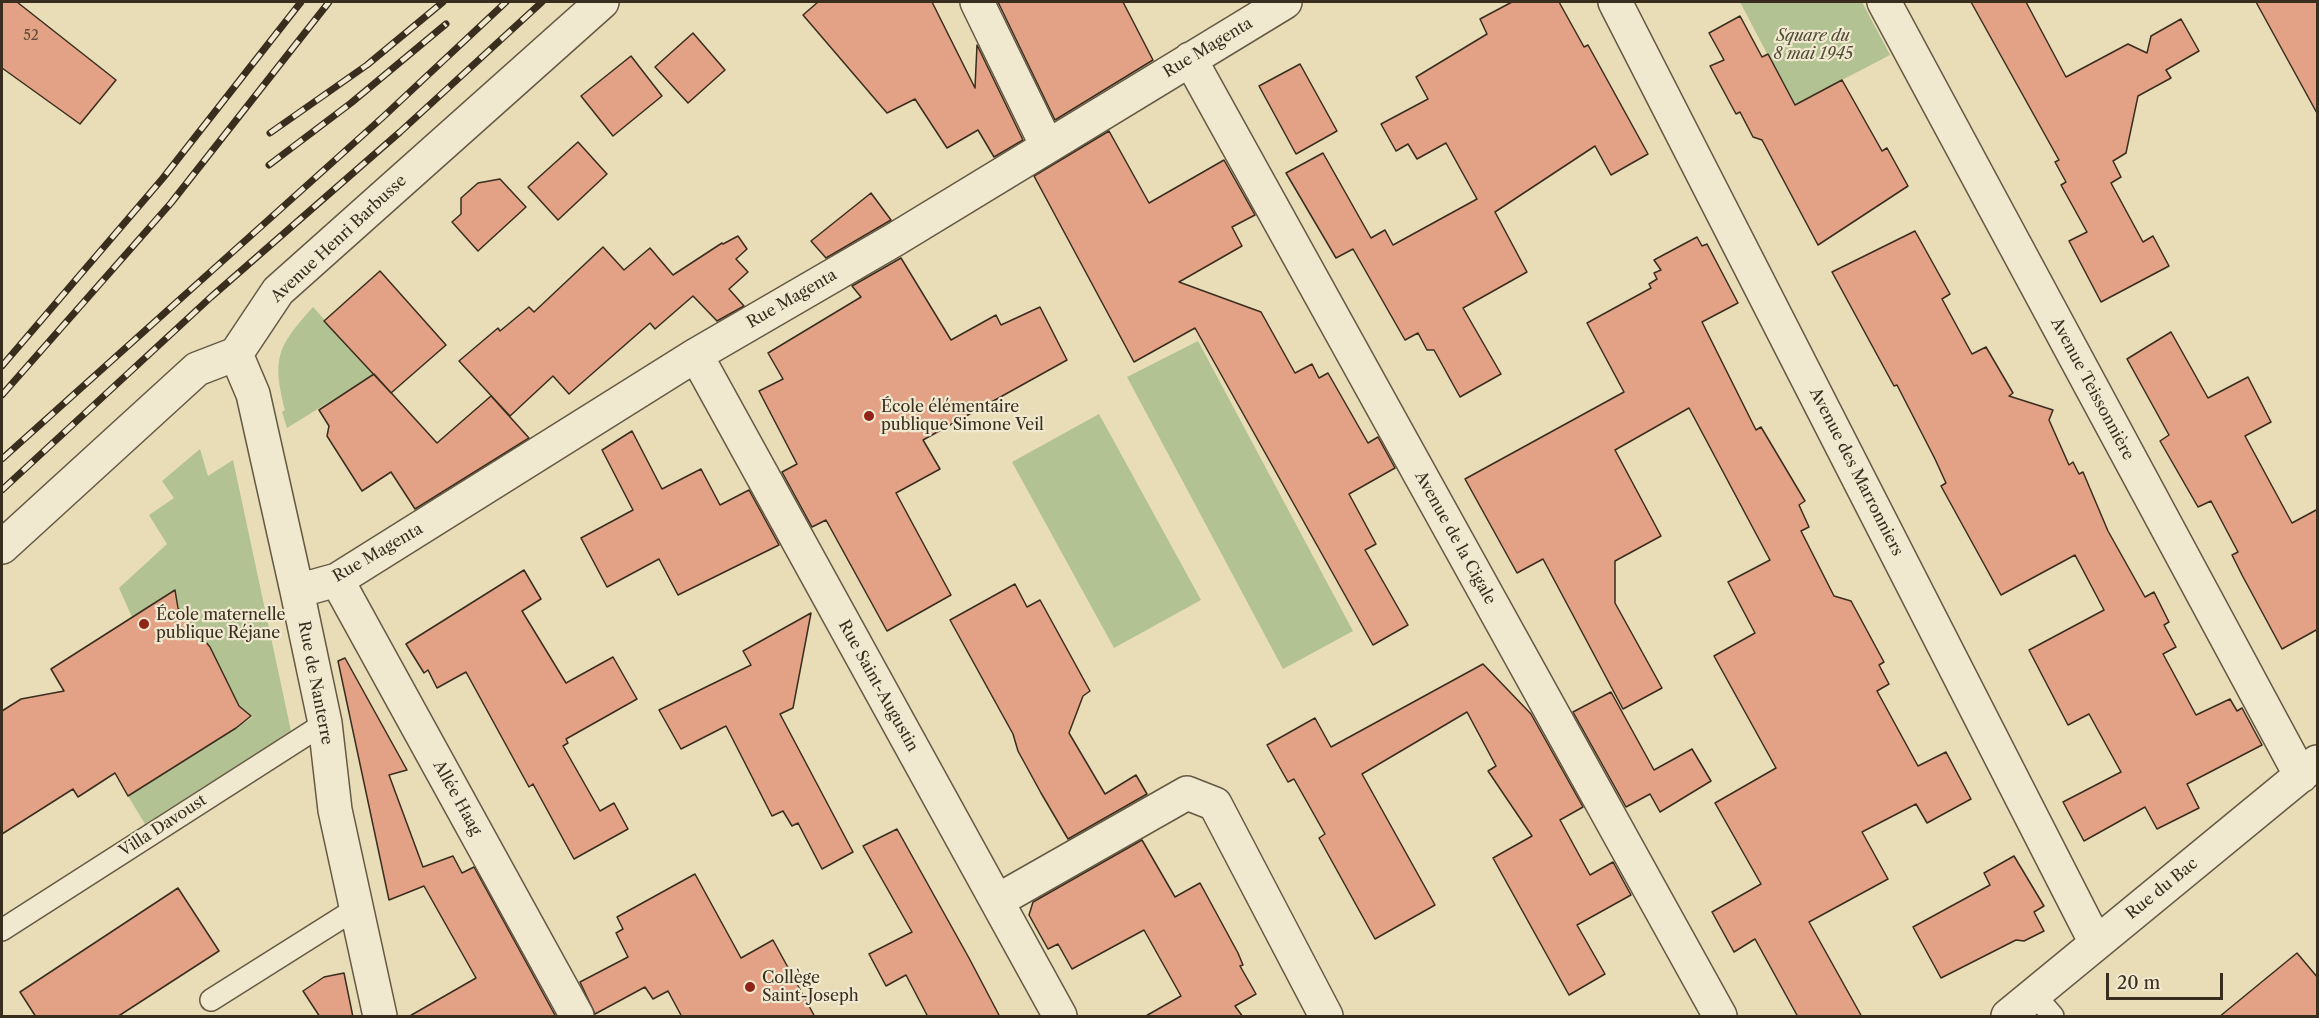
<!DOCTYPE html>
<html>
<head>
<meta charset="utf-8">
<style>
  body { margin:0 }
  #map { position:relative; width:2319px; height:1018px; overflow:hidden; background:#e8ddb7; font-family:"Libre Caslon Text",serif }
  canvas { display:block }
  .frame { position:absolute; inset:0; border:3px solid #392d1e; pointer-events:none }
  .scale { position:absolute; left:2106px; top:973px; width:117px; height:27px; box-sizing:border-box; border:3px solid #392d1e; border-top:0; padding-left:8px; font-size:18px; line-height:21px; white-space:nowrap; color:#392d1e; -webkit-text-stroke:4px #f0e9d0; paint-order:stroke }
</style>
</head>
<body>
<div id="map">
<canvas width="2319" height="1018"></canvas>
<div class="frame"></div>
<div class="scale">20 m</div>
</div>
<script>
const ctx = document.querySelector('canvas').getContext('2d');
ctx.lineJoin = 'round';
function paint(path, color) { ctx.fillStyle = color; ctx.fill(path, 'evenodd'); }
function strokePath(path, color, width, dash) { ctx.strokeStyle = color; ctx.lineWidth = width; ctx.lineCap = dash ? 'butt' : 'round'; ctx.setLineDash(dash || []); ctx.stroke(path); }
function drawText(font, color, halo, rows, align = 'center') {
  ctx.font = font + ' "Libre Caslon Text",serif'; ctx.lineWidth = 4.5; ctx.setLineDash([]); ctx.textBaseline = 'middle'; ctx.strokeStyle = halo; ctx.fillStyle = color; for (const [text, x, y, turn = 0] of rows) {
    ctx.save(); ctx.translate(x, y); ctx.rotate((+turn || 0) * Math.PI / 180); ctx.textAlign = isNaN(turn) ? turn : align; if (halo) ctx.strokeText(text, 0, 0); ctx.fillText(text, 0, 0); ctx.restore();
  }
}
const green = new Path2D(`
  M1740 2H1862L1890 55 1794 105Z
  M313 307 374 374 287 428 282 412 285 410C272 358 277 347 313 307Z
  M1198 341 1353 631 1283 669 1127 377Z
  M1099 414 1201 600 1114 648 1012 462Z
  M200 449 208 476 233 460 291 731 145 824 128 796 253 717 202 677 189 655 175 590 132 617 119 588 167 544 149 515 174 498 162 481Z`);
const building = new Path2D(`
  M2 2H17L116 80 80 124 2 68Z
  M818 2H932L975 88 977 45 1023 140 994 157 978 130 947 148 915 99 887 113 803 15Z
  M998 2H1123L1153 60 1055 120Z
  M1512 2H1559L1584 47 1588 45 1648 154 1611 175 1595 146 1495 212 1527 272 1463 308 1501 374 1460 397 1434 350H1427L1418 333 1405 340 1353 249 1336 258 1286 173 1323 153 1371 238 1385 230 1393 245 1477 199 1446 143 1417 159 1408 144 1396 151 1381 124 1428 99 1416 77 1487 34 1480 19Z
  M1971 2H2026L2066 77 2128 44 2147 53 2151 36 2181 19 2199 51 2166 70 2171 78 2138 96 2126 153 2113 161 2121 177 2111 183 2143 242 2153 236 2169 266 2101 302 2069 241 2087 232 2061 185 2066 182 2055 162 2059 160Z
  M2256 2H2318V115Z
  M1740 16 1762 57 1768 54 1795 105 1842 80 1882 151 1887 148 1908 186 1818 245 1762 140 1753 137 1740 112 1736 114 1710 66 1724 60 1709 33Z
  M693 33 725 70 688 103 655 67Z
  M631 56 662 96 613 136 581 96Z
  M1300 64 1337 131 1296 154 1259 86Z
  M1109 131 1149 203 1224 160 1255 215 1232 227 1242 246 1179 282 1261 312 1295 373 1312 364 1319 378 1328 373 1368 443 1378 437 1395 468 1349 494 1376 544 1365 550 1408 625 1373 645 1195 328 1134 362 1034 176Z
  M578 142 607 174 558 220 528 187Z
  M500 179 526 207 478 251 452 222 461 214V198L478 183Z
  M871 193 891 220 826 258 811 241Z
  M1915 231 1950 294 1942 299 1972 354 1986 347 2013 393 2009 396 2053 410 2049 420 2069 465 2073 462 2079 474 2083 472 2108 531 2145 597 2154 592 2169 622 2164 625 2176 647 2163 654 2196 715 2230 699 2237 711 2242 708 2262 745 2187 784 2199 808 2157 829 2145 807 2084 841 2063 802 2121 772 2089 714 2068 725 2029 650 2104 610 2075 555 2001 595 1941 486 1946 483 1935 459 1897 385 1894 386 1832 272Z
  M738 236 747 249 736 259 748 272 729 289 744 306 717 321 693 296 655 329 650 323 569 394 553 376 510 416 459 361 498 328 500 331 529 307 534 312 603 247 624 270 650 248 673 275 722 243 723 244Z
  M1697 237 1702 246 1707 244 1738 303 1702 322 1756 430 1761 427 1805 501 1799 505 1809 527 1801 531 1834 596 1851 601 1884 662 1879 665 1889 684 1877 691 1918 766 1946 752 1971 799 1927 823 1916 804 1862 832 1888 879 1809 922 1862 1017H1798L1755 939 1734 952 1712 912 1761 884 1715 803 1776 768 1714 656 1755 633 1728 582 1770 560 1689 408 1615 450 1661 536 1615 561V603L1662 688 1623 709 1543 559 1517 573 1465 479 1624 392 1587 323 1651 288 1649 284 1657 279 1654 273 1661 270 1654 260Z
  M901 258 951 340 996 315 1001 325 1040 307 1067 360 923 440 940 469 896 493 951 595 887 631 826 520 812 527 782 472 797 464 759 391 783 379 768 353 861 297 852 286Z
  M380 271 446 345 391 393 324 321Z
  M2171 332 2208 398 2248 377 2271 422 2245 436 2292 523 2318 509V629L2282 649 2242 575 2232 555 2238 552 2211 501 2198 507 2160 441 2169 435 2127 359Z
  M374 374 437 443 491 396 529 438 415 509 391 472 362 491 327 436 329 426 319 410Z
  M632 431 662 489 701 469 720 505 749 490 779 545 678 595 659 559 607 587 581 538 633 510 602 450Z
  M524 570 541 599 522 611 566 683 613 657 637 699 566 739 568 743 563 746 600 811 614 803 628 829 574 859 533 784 529 787 466 672 437 688 428 670 424 673 406 644Z
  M1015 584 1027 607 1040 600 1090 691 1083 696 1069 733 1105 794 1136 775 1147 794 1068 839 1041 793 1018 751 1013 734 950 620Z
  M175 590 178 608 210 647 239 706 251 716 236 728 128 796 115 773 78 797 73 789 2 834V711L21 699 64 691 51 669Z
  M811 613 793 708 780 714 853 852 822 869 798 823 792 826 783 811 772 816 726 726 681 749 659 710 751 665 743 651Z
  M345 658 407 770 389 775 423 867 453 856 462 873 474 867 556 1017H408L476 978 424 886 389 900 338 661Z
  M1483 664 1531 714 1583 807 1560 820 1590 875 1613 862 1631 895 1577 925 1605 974 1569 995 1493 858 1532 836 1488 771 1496 766 1467 712 1362 774 1435 905 1375 939 1319 838 1325 834 1294 779 1288 782 1267 745 1315 718 1331 747Z
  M1611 692 1654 770 1692 749 1711 781 1660 812 1650 794 1626 807 1573 712Z
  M897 829 969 958 1000 1017H928L906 975 886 986 869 954 912 932 863 846Z
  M1142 840 1175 897 1200 883 1238 953 1243 965 1240 966 1256 994 1235 1006 1243 1017H1144L1181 996 1144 930 1072 969 1058 944 1048 949 1029 915 1033 902Z
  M2014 856 2044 906 2034 912 2044 931 2024 941 2016 940 1941 978 1913 927 1990 885 1984 873Z
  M695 874 741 958 773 940 815 1017H682L668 991 653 999 645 987 595 1014 580 982 628 957 616 933 623 929 617 917Z
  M178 888 219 951 117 1017H36L20 992Z
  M2297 953 2318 978V1017H2219Z
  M344 973 353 1017H320L303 991 324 977Z`);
const service = new Path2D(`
  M2 930 325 723
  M2034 994 2053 1016
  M211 1000 357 908`);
const minor = new Path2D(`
  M977 2 1047 146
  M1615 2 2096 943
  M1884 2 2301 776
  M1190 59 1720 1016
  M236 354 253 394 297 591 325 723 335 810 380 1016
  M696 355 1060 1016
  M2 547 197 369 236 354 278 291 602 2
  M337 580 577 1016
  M297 591 337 580 696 355 894 240 1285 2
  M997 901 1187 793 1215 804 1326 1016
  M2008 1016 2317 762`);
const rail = new Path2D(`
  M270 133 367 65 443 2
  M269 165 351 103 446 24
  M2 366 163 178 301 2
  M2 395 171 203 329 2
  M2 459 383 117 506 2
  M2 490 211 297 400 132 542 2`);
const markers = [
  [869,416,6,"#8f2418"],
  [144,624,6,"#8f2418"],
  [750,987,6,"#8f2418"]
];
const numberNames = [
  ["52",31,36]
];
const parkNames = [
  ["Square du",1813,36],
  ["8 mai 1945",1813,54]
];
const streetNames = [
  ["Rue Magenta",1208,48,-31],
  ["Avenue Henri Barbusse",339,239,-43],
  ["Rue Magenta",792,299,-30],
  ["Avenue Teissonnière",2092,389,62],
  ["Avenue des Marronniers",1856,472,63],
  ["Avenue de la Cigale",1455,538,61],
  ["Rue Magenta",378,553,-30],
  ["Rue de Nanterre",315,683,79],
  ["Rue Saint-Augustin",878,686,61],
  ["Allée Haag",457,798,61],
  ["Villa Davoust",163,826,-33],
  ["Rue du Bac",2162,889,-39]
];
const poiNames = [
  ["École élémentaire",881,407],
  ["publique Simone Veil",881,425],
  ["École maternelle",156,615],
  ["publique Réjane",156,633],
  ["Collège",762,978],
  ["Saint-Joseph",762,996]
];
paint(green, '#b2c292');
paint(building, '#e3a286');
strokePath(building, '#392d1e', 1.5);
strokePath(service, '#655944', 24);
strokePath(minor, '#655944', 36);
strokePath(service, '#f0e9d0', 21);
strokePath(minor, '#f0e9d0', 33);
strokePath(rail, '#392d1e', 7);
strokePath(rail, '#f0e9d0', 4.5, [14]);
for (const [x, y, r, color] of markers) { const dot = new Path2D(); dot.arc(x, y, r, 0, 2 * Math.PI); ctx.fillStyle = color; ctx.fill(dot); strokePath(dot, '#f0e9d0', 2); }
drawText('14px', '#644a38', null, numberNames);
drawText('italic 16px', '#514b35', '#f0e9d0', parkNames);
drawText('16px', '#392d1e', '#f0e9d0', streetNames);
drawText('16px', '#392d1e', '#f0e9d0', poiNames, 'left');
</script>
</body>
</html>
